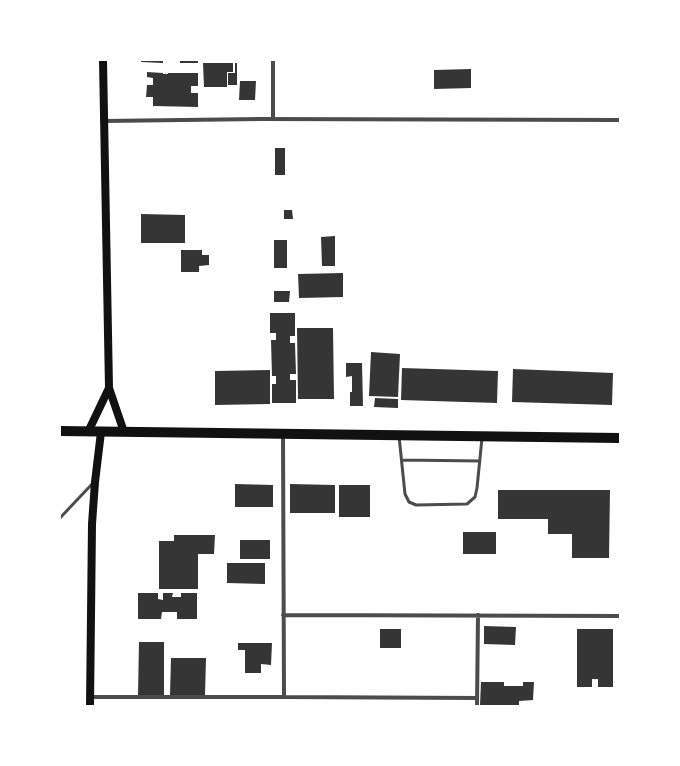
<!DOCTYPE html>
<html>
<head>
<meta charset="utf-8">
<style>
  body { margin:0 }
  #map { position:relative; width:680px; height:766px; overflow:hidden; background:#fff; font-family:Lora,serif }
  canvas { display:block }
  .frame { position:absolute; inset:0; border:61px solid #fff; pointer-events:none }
</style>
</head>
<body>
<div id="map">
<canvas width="680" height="766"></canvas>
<div class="frame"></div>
</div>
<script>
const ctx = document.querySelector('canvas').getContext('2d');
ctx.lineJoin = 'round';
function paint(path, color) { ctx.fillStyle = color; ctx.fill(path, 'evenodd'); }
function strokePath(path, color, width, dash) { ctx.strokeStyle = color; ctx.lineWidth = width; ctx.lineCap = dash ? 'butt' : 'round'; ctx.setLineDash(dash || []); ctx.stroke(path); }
const building = new Path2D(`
  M141 60H163V63L141 62Z
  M180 60H198V63H180Z
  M203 63H233V72H227V87H204Z
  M235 63H237V85H228V73H235Z
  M471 69V88L434 89V70Z
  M147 72 163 73V74H168V73H198V86H191V93H198V107L153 106V97H146L147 85H153V78L147 77Z
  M240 81H256L255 100H239Z
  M275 148H285V175H275Z
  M284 210H292L293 219H284Z
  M141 214 185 215V243H141Z
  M335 236V266H322L321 237Z
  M274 240H287V268H274Z
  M181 250H202V255H209V265L199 266V272H181Z
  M343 273V297L299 298 298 274Z
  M274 291H290L289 302H274Z
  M270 313H295V336H290V343H295L296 374H290V380H296V403H272V384H276V376H272L271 340H276V333H270Z
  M297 328H333L334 399H298Z
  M371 352 400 354 398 397 369 396Z
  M346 363H362L363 406H350V392H352V376L346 377Z
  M402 368 498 371 497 403 401 400Z
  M513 369 613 373 612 405 512 402Z
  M270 370V404L215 405V371Z
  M375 398 398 399V408L374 407Z
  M235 484 273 485V507H235Z
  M290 484 335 485V513H290Z
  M339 485H370V517H339Z
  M498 490H610L609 558H572V534H548V519H498Z
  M463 532H496V554H463Z
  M174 535H215L214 554H198V589H159V541H174Z
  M240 540H270V559H240Z
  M227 563H265V584L227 583Z
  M138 593H158V599L163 600V593H173L172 597H181V593H197V619H177V612H162L161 619H138Z
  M484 626 516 627 515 645 484 644Z
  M380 629H401V648H380Z
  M577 629H613V687H598V679H592V687H577Z
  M139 642H164V695H138Z
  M238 643H272L271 665 261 664V673H245V650H238Z
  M171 658H206L205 695H170Z
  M481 682H504V686H523V682H534L533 700 519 701V705H480Z`);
const service = new Path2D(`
  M399 436 405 494 409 502 416 505 467 504 475 497 477 488 482 438
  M402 460 480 461
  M60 518 93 483`);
const minor = new Path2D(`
  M273 60V119
  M104 121 261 119 620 120
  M283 434 284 697
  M283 615 620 616
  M90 697H284L477 698
  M477 706 478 615`);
const secondary = new Path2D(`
  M103 60 109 388 124 432
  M88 432 109 388
  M90 706 92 524 95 482 101 432`);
const trunk = new Path2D(`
  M60 431 620 438`);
paint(building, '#353535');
strokePath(service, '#4c4c4c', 3);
strokePath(minor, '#4c4c4c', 4);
strokePath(secondary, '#111', 8);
strokePath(trunk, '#111', 10);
</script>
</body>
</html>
